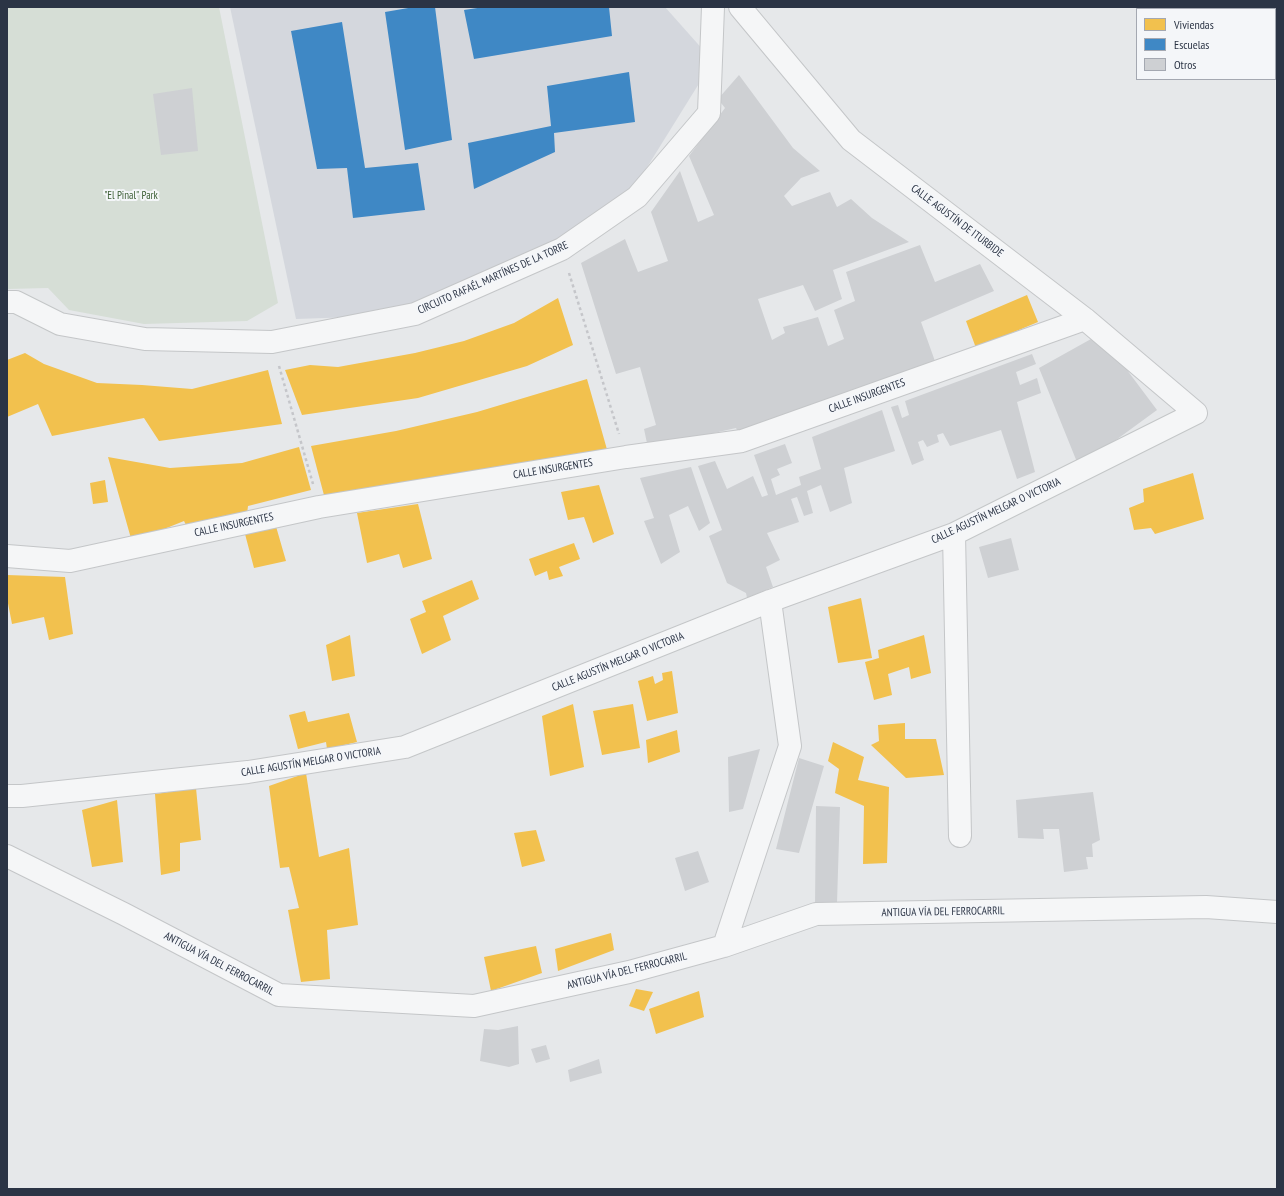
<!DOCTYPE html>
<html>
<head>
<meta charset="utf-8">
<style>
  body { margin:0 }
  #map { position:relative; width:1284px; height:1196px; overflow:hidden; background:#e6e8ea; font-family:"PT Sans Narrow",sans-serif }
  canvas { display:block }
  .frame { position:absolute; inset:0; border:8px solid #2b3445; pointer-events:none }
  .legend { position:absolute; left:1136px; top:8px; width:140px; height:72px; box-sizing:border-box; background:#f4f6f9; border:1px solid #a4a8b1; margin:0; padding:5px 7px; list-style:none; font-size:12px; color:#2b3445 }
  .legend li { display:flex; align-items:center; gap:8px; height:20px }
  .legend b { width:20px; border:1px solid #a4a8b1 }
</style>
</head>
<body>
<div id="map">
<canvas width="1284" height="1196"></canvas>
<div class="frame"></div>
<ul class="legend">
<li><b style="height:11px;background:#f2c14e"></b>Viviendas</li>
<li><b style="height:11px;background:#3f88c5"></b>Escuelas</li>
<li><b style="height:11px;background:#ced0d3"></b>Otros</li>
</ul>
</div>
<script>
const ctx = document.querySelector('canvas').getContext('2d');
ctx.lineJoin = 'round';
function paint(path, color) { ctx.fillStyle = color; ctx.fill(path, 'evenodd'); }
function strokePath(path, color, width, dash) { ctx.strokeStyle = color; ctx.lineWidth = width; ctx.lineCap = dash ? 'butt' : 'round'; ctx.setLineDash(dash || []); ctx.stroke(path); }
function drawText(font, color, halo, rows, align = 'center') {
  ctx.font = font + ' "PT Sans Narrow",sans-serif'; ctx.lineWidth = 4; ctx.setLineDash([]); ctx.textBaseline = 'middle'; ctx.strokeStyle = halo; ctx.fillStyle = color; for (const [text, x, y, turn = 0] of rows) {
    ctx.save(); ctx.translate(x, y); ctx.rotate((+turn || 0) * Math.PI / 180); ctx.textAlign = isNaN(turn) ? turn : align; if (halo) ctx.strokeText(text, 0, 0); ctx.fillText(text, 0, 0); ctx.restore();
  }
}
const built = new Path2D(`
  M230 7H665L713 61 618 214 411 315 296 319Z`);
const green = new Path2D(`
  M7 7H219L278 303 247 321 144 324 69 310 48 288 7 289Z`);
const homes = new Path2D(`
  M1027 295 1038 322 976 348 966 321Z
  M558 298 573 345 527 366 418 398 302 415 285 370 310 365 338 367 415 353 464 341 514 323Z
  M25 353 44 364 97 383 142 385 192 389 268 370 282 424 159 441 144 418 52 436 38 404 7 417V360Z
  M587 379 608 453 325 499 311 446 396 431 477 412Z
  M299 447 311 490 248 506 246 522 190 533 184 521 132 542 108 457 170 468 242 463Z
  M1193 473 1204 519 1155 534 1151 528 1134 530 1129 508 1144 502 1143 489Z
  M105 480 108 502 93 504 90 483Z
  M599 485 614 534 593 543 584 517 568 520 561 492Z
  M418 504 432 559 403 568 399 554 367 563 357 513Z
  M275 523 286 561 254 568 245 534Z
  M574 543 580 559 559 567 563 576 549 580 547 571 535 576 529 559Z
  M7 575 65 577 73 634 49 640 44 617 12 624 7 598Z
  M472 580 479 599 443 616 451 640 422 654 410 619 426 612 422 601Z
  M861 598 872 658 838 663 828 607Z
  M350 635 355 676 332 681 326 645Z
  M924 635 931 673 911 679 909 667 888 674 892 695 874 700 865 662 879 658 878 650Z
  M672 671 678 713 647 721 638 681 653 676 655 684 663 680 662 673Z
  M573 704 584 767 550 776 542 716Z
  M633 704 640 748 602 755 593 711Z
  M305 711 308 722 349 713 357 742 327 749 326 742 298 749 289 715Z
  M905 723V739H936L944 775 906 778 871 745 879 741 878 725Z
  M677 730 680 752 648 763 646 740Z
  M833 742 864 757 858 780 889 787 887 863 863 864 864 806 835 793 839 769 828 761Z
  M306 773 319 857 349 848 358 925 327 930 330 979 301 982 288 910 299 908 289 867 280 868 269 786Z
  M196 788 201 840 180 843V871L161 875 155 794Z
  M117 800 123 862 92 867 82 810Z
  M536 830 545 861 522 867 514 833Z
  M611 933 614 950 558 971 555 949Z
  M536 946 542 973 491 991 484 957Z
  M636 989 653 992 644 1011 629 1006Z
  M699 991 704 1017 656 1034 649 1009Z`);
const schools = new Path2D(`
  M414 7H435L452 140 405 150 385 12Z
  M484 7H609L612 36 474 59 464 10Z
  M342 22 365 168 418 163 425 210 353 218 347 168 317 169 291 31Z
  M629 72 635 122 554 133 555 152 474 189 468 143 551 126 547 86Z`);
const building = new Path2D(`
  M739 75 793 148 820 171 801 178 784 196 792 206 830 192 837 207 851 199 872 218 909 242 833 270 842 299 815 311 803 285 758 299 772 340 785 333 783 327 818 317 828 346 844 339 834 310 855 301 846 272 920 245 935 282 980 264 994 291 921 322 936 364 741 438 736 428 648 448 644 429 656 425 640 367 616 374 581 263 625 239 638 272 668 261 651 212 680 171 698 222 714 215 689 156 725 108 718 99Z
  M192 88 198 151 161 155 153 94Z
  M1100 334 1157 410 1079 467 1039 368Z
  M1032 354 1036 364 1016 372 1020 385 1037 378 1041 393 1017 402 1035 472 1017 479 1001 430 950 446 943 433 937 435 939 442 927 447 923 440 918 442 924 460 912 465 891 407 898 405 902 418 909 415 905 401Z
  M882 410 895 451 844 468 852 503 830 512 821 485 807 491 813 513 804 516 797 497 791 499 799 522 767 533 780 560 766 567 773 587 747 598 746 593 727 583 709 536 722 530 698 466 715 461 727 489 753 476 762 497 768 495 754 455 785 444 792 463 777 469 780 475 771 479 776 495 801 485 799 477 821 469 812 437Z
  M691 467 710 523 699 531 688 506 669 515 680 552 661 564 644 521 654 518 640 478Z
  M1011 538 1019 570 988 578 979 547Z
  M760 749 743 809 729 812 728 757Z
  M799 758 824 766 799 853 776 849Z
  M1093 792 1100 840 1092 844 1093 857H1086L1088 869 1064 872 1059 829H1043L1044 839 1018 838 1016 800Z
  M816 806 840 807 837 903 815 906Z
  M698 851 709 882 685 891 675 858Z
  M518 1026 519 1064 509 1067 480 1061 484 1029 498 1030Z
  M546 1045 550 1059 536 1063 531 1049Z
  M599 1059 602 1073 570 1082 568 1070Z`);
const path = new Path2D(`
  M569 273 619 434
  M279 366 313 484`);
const minor = new Path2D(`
  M7 302H16L60 324 145 339 272 342 415 314 562 249 637 197 709 113 713 7
  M954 534 960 836
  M7 556 70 561 319 507 626 457 742 441 1085 319
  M7 796H22L248 772 405 747 770 601 954 534 1196 413 1085 319 851 140 740 7
  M7 856 124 914 279 995 474 1006 629 972 724 946 816 914 1206 907 1277 912
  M724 946 790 746 770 601`);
const parkNames = [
  ["\"El Pinal\" Park",131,196]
];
const streetNames = [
  ["CALLE AGUSTÍN DE ITURBIDE",957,221,37],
  ["CIRCUITO RAFAÉL MARTÍNES DE LA TORRE",493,278,-24],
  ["CALLE INSURGENTES",867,396,-20],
  ["CALLE INSURGENTES",553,469,-9],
  ["CALLE AGUSTÍN MELGAR O VICTORIA",996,511,-25],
  ["CALLE INSURGENTES",234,525,-12],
  ["CALLE AGUSTÍN MELGAR O VICTORIA",618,662,-22],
  ["CALLE AGUSTÍN MELGAR O VICTORIA",311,762,-9],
  ["ANTIGUA VÍA DEL FERROCARRIL",943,912,-1],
  ["ANTIGUA VÍA DEL FERROCARRIL",219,964,28],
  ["ANTIGUA VÍA DEL FERROCARRIL",627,971,-14]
];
paint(built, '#d4d7dd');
paint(green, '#d6ded6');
paint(homes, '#f2c14e');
paint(schools, '#3f88c5');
paint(building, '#ced0d3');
strokePath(minor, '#c4c6c8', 24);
strokePath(path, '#c5c6ca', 2.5, [3, 3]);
strokePath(minor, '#f5f6f7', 22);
drawText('11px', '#3f6138', '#f4f6f9', parkNames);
drawText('11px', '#2b3445', '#f4f6f9', streetNames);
</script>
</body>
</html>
